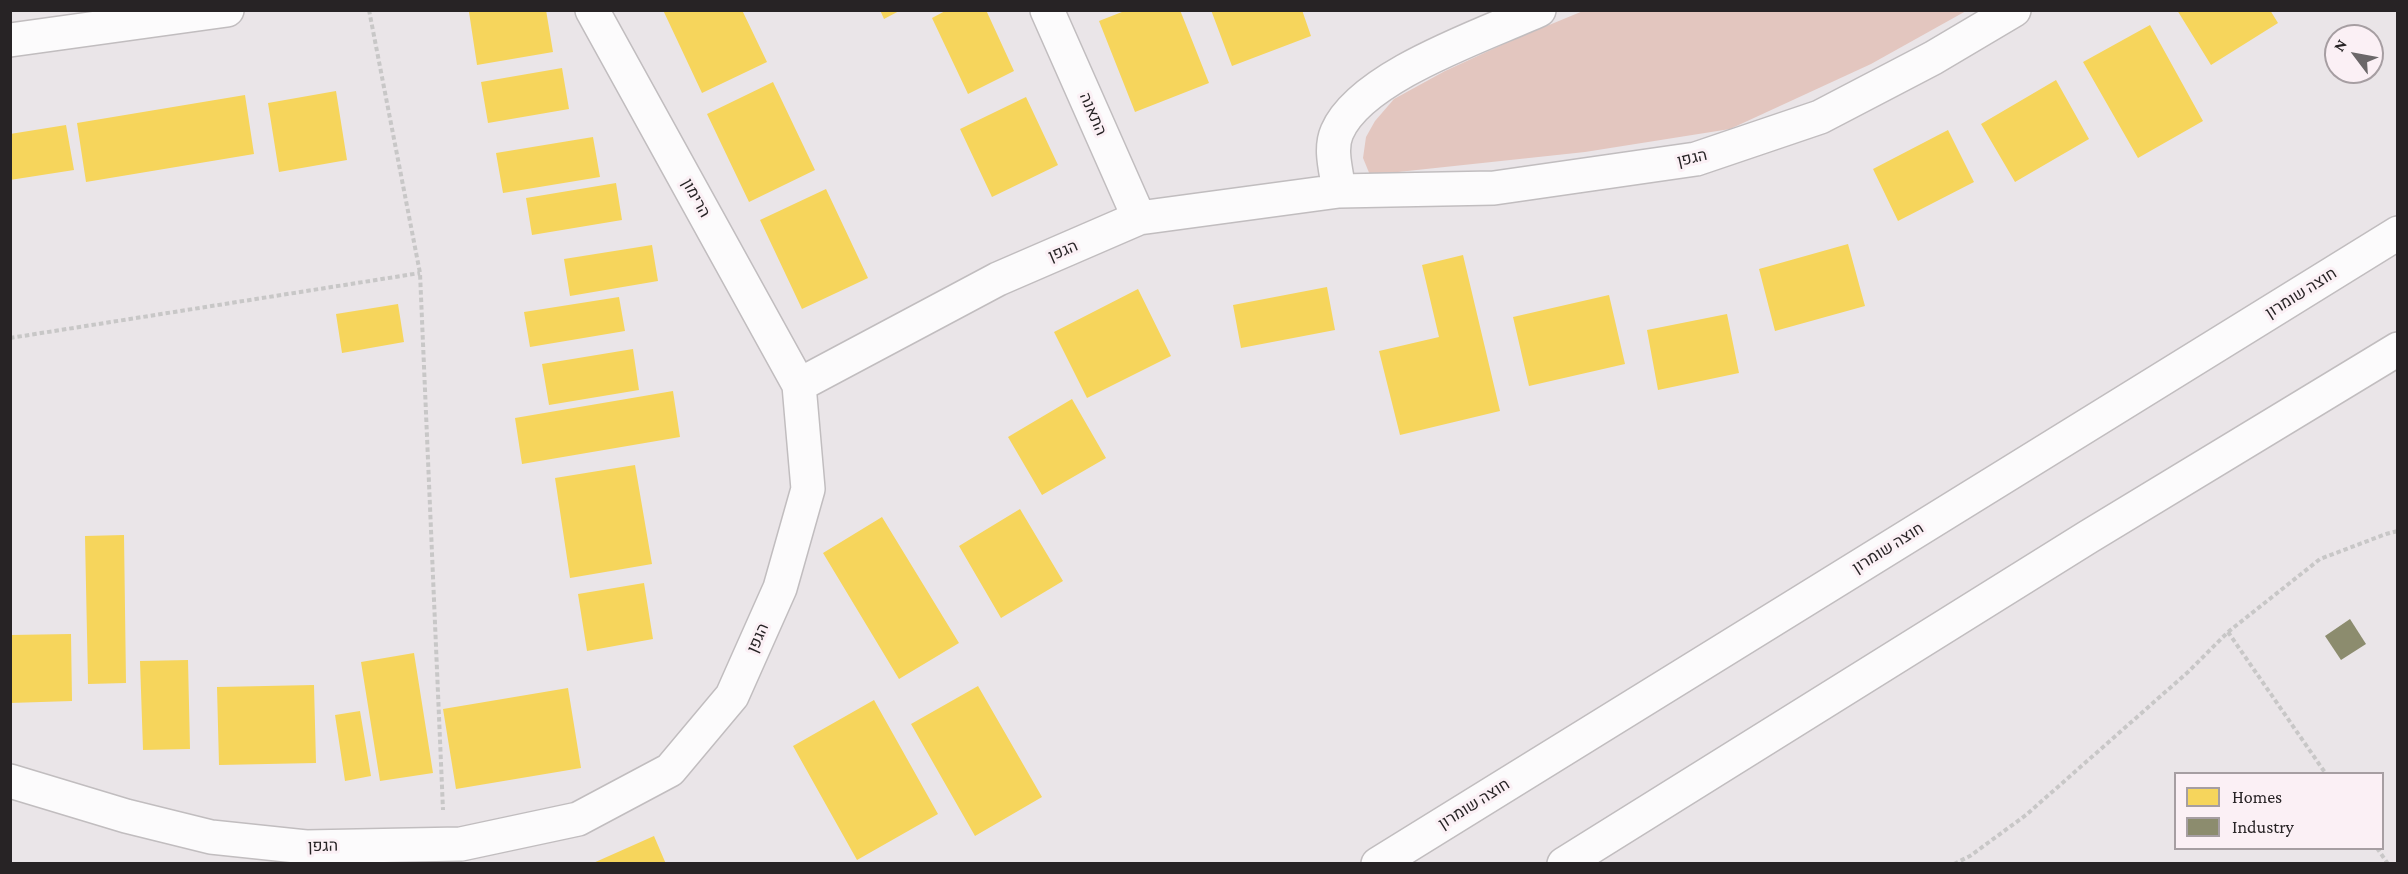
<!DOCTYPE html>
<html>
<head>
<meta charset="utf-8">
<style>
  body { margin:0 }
  #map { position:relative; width:2408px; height:874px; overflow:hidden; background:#eae5e8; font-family:"Crimson Pro",serif }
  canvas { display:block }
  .frame { position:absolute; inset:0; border:12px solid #272325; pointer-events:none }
  .legend { position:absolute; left:2174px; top:772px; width:210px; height:78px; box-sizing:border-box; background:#fbf0f5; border:2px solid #a69ea2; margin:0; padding:8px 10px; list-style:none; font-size:18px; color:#272325 }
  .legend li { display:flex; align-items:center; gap:12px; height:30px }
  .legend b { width:30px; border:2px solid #a69ea2 }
  .north { position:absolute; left:2324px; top:24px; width:60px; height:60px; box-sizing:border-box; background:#fbf0f5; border:2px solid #a69ea2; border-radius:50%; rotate:302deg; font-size:16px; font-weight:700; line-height:24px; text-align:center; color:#272325 }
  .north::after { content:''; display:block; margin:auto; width:21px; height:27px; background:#6b6769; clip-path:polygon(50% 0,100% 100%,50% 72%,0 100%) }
</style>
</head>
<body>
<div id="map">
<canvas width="2408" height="874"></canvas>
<div class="frame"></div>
<ul class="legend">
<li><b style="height:16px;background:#f6d55c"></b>Homes</li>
<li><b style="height:16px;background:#8c8c6e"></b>Industry</li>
</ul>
<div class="north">N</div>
</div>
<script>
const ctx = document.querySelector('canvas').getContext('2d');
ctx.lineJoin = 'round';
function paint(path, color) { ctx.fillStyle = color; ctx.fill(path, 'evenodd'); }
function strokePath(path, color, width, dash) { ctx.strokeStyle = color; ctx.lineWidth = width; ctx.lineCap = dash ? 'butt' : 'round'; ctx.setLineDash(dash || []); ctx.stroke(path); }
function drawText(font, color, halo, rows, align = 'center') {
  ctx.font = font + ' "Crimson Pro",Heebo,serif'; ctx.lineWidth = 6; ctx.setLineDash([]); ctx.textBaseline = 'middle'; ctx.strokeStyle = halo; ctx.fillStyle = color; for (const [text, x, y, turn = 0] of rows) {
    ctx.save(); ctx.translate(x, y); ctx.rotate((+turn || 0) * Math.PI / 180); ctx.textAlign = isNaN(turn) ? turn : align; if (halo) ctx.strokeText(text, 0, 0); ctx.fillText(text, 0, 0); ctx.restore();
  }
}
const green = new Path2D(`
  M1583 11H1966L1871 64 1730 129 1585 152 1370 175 1363 158 1366 137 1375 121 1394 99 1445 71 1508 42Z`);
const homes = new Path2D(`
  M477 10H546L553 52 477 65 469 12Z
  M663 10H742L767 62 702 93Z
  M880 10H901L884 19Z
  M947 10H986L1014 71 968 94 932 18Z
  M1127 10H1180L1209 83 1135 112 1099 21Z
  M1211 10H1302L1311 36 1232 66Z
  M2177 10H2270L2278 23 2211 65Z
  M2150 25 2203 121 2138 158 2083 62Z
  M562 68 569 109 488 123 481 82Z
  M2056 80 2089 139 2015 182 1981 124Z
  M773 82 815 170 749 202 707 114Z
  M336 91 347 160 279 172 268 103Z
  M245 95 254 154 86 182 77 123Z
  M1026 97 1058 165 992 197 960 129Z
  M66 125 74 170 10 180V134Z
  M1948 130 1974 182 1898 221 1873 169Z
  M593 137 600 177 503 193 496 153Z
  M616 183 622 220 532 235 526 198Z
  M826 189 868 278 802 309 760 220Z
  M1848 244 1865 306 1775 331 1759 269Z
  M652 245 658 281 570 296 564 259Z
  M1463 255 1500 411 1400 435 1379 351 1439 337 1422 265Z
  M1327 287 1335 330 1241 348 1233 305Z
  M1138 289 1171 356 1087 398 1054 332Z
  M1609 295 1625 364 1529 386 1513 317Z
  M619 297 625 331 530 347 524 312Z
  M398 304 404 342 342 353 336 314Z
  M1727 314 1739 373 1658 390 1647 330Z
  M633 349 639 390 549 405 542 364Z
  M673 391 680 437 522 464 515 418Z
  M1072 399 1106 458 1042 495 1008 437Z
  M635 465 652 564 570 578 555 478Z
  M1020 509 1063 581 1001 618 959 546Z
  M882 517 959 643 899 679 823 553Z
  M124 535 126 683 88 684 85 536Z
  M644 583 653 639 587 651 578 594Z
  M71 634 72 701 10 703V635Z
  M414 653 433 773 380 781 361 662Z
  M188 660 190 749 143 750 140 661Z
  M314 685 316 763 219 765 217 687Z
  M978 686 1042 797 975 836 911 724Z
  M568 688 581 768 456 789 443 709Z
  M874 700 938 814 857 860 793 746Z
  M360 711 371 776 345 781 335 715Z
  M654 836 666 864H591Z`);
const industry = new Path2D(`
  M2350 619 2366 644 2341 660 2325 636Z`);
const path = new Path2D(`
  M369 10 420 273 443 810
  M10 338 420 273
  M2228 632 2326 774
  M2377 848 2388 864
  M1954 864 1970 856 2026 815 2188 672 2228 632 2320 559 2386 534 2398 531`);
const street = new Path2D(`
  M592 10 799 385
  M1047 10 1139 218
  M1339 191C1337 173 1329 150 1337 132 1361 76 1484 35 1539 10
  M10 781 126 816 211 837 306 847 461 844 578 819 670 770 732 696 780 588 808 489 799 385 998 279 1139 218 1339 191 1494 188 1696 159 1820 117 1933 58 2014 10`);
const secondary = new Path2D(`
  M10 40 227 10`);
const highway = new Path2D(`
  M1378 864 2398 233
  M1564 864 2088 537 2398 349`);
const streetNames = [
  ["התאנה",1093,114,66],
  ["הגפן",1692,158,-13],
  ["הרימון",696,198,61],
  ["הגפן",1063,251,-23],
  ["חוצה שומרון",2301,293,-32],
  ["חוצה שומרון",1888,548,-32],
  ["הגפן",758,638,-66],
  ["חוצה שומרון",1474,804,-32],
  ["הגפן",323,846,-1]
];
paint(green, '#e3c6bf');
paint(homes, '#f6d55c');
paint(industry, '#8c8c6e');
strokePath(street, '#c1bdbf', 36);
strokePath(secondary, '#c1bdbf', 36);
strokePath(highway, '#c1bdbf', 36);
strokePath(path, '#c8c7c7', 4, [4.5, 3]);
strokePath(street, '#fcfbfc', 33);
strokePath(secondary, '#fcfbfc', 33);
strokePath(highway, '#fcfbfc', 33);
drawText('16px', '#272325', '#fbf0f5', streetNames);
</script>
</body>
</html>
